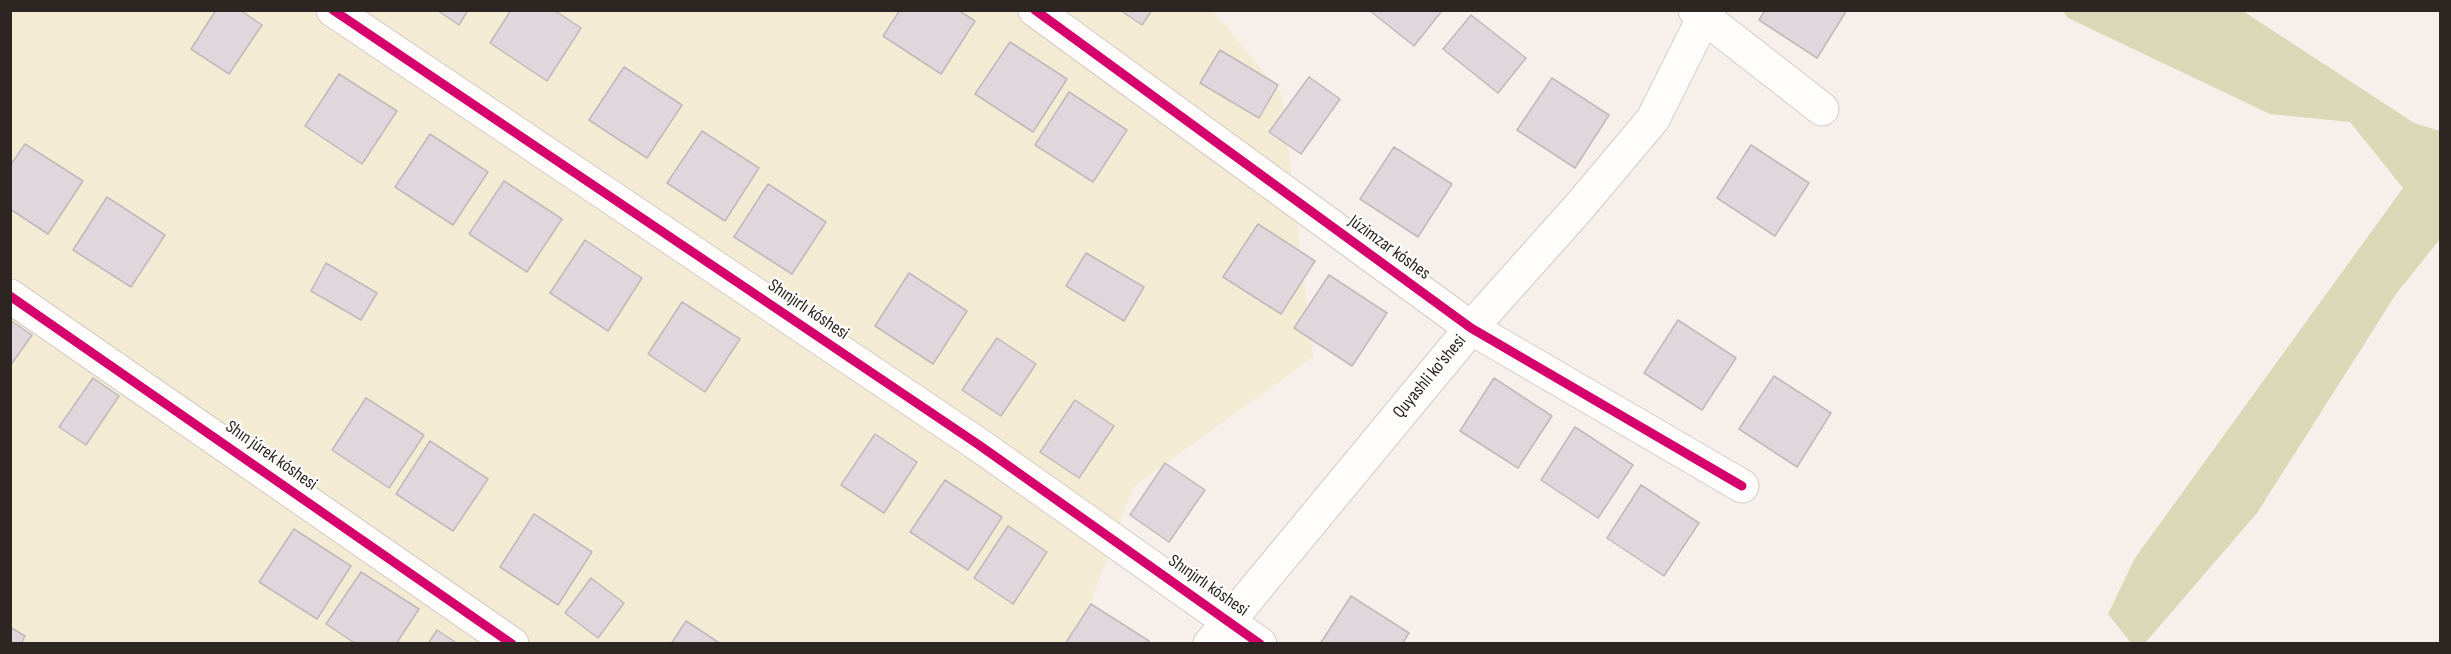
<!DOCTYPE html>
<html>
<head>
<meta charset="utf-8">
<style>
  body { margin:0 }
  #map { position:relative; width:2451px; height:654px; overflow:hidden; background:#f7efea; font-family:"Sofia Sans Condensed",sans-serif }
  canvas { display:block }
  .frame { position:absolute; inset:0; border:12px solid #2c2521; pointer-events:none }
</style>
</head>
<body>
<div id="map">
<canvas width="2451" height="654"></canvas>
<div class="frame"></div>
</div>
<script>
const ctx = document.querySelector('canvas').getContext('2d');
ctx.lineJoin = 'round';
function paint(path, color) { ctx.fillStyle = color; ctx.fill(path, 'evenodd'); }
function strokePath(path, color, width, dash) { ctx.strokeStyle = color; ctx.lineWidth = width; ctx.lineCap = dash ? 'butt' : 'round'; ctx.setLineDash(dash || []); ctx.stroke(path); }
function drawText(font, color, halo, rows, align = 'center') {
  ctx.font = font + ' "Sofia Sans Condensed",sans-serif'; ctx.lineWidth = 4.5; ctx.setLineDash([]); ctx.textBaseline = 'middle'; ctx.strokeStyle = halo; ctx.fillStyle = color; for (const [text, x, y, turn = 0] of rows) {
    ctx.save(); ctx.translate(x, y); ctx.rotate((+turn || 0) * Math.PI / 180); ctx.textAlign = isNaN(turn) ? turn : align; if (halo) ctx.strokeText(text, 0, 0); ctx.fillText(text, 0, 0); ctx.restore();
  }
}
const forest = new Path2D(`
  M2063 11H2243L2414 123 2440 131V239L2396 294 2257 513 2145 643H2131L2108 614 2135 558 2403 188 2350 122 2270 114 2068 18Z`);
const sand = new Path2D(`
  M10 11H1213L1282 94 1313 357 1133 487 1076 643H11Z`);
const building = new Path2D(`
  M216 10H240L262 25 229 74 191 49Z
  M437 10H468L459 25Z
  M511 10H554L581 28 547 81 490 43Z
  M900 10H958L975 21 941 74 883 36Z
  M1120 10H1152L1142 25Z
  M1369 10H1439L1441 12 1414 46Z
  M1765 10H1847L1817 58 1759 20Z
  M1471 15 1526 58 1498 93 1443 49Z
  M1010 42 1067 79 1033 132 975 94Z
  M1220 50 1278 85 1259 118 1200 83Z
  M624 67 682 105 647 158 589 120Z
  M339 74 397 111 362 164 305 126Z
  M1309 77 1340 99 1301 154 1269 132Z
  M1552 78 1609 115 1575 168 1517 130Z
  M1069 92 1127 130 1093 182 1035 145Z
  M702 131 759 168 725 221 667 183Z
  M430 134 488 172 453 225 395 187Z
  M25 144 83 181 48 234 10 209V166Z
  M1751 145 1809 183 1775 236 1717 198Z
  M1394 147 1452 184 1418 237 1360 199Z
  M504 181 562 219 527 272 469 234Z
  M768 184 826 222 792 274 734 237Z
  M107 197 165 235 131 287 73 250Z
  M1258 224 1315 261 1281 314 1223 277Z
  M585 240 642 278 608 331 550 293Z
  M1086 253 1144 287 1124 321 1066 286Z
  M326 263 377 293 361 320 311 291Z
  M909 273 967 311 933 364 875 326Z
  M1329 275 1387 313 1352 366 1294 328Z
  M682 302 740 339 705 392 648 354Z
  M10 320 32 335 10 366Z
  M1678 320 1736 358 1702 410 1644 373Z
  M997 338 1036 364 1001 416 962 390Z
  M1774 376 1831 413 1797 467 1739 429Z
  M93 378 119 396 86 445 59 427Z
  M1494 378 1552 416 1518 468 1460 431Z
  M366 398 424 435 389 488 332 450Z
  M1075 400 1114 426 1079 478 1040 452Z
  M1575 427 1633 465 1598 518 1541 480Z
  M875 434 917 462 884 513 841 485Z
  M430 441 488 479 453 531 396 494Z
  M1165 463 1205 490 1169 542 1130 515Z
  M945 480 1002 517 968 570 910 532Z
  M1641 485 1699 523 1664 576 1607 538Z
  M534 514 592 552 558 605 500 567Z
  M1008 526 1047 552 1013 604 974 578Z
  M294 529 351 566 317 619 259 582Z
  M361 572 419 609 396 644H356L326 624Z
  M591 578 624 603 598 638 565 613Z
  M1351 596 1409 633 1402 644H1320Z
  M1091 604 1149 641 1147 644H1065Z
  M686 621 721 644H671Z
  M10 627 25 636 21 644H10Z
  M437 630 458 644H428Z`);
const street = new Path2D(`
  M333 10 979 445 1260 644
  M1035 10 1471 328 1742 486
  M1695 10 1822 109
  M10 296 512 644
  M1210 644 1471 328 1580 206 1653 119 1704 17`);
const cycleway = new Path2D(`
  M333 10 979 445 1260 644
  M1035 10 1471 328 1742 486
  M10 296 512 644`);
const streetNames = [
  ["Júzimzar kóshes",1389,248,36],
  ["Shınjırlı kóshesi",808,310,34],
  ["Quyashli ko'shesi",1430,377,-50],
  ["Shın júrek kóshesi",271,456,35],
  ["Shınjırlı kóshesi",1208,586,35]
];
paint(forest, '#d9d8b7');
paint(sand, '#f4ebd4');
paint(building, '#e0d7dd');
strokePath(building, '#beb9ba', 1.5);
strokePath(street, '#d3ccc7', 35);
strokePath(street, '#fefdfc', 33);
strokePath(cycleway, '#d6006c', 9);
drawText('18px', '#2c2521', '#fefefe', streetNames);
</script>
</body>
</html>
